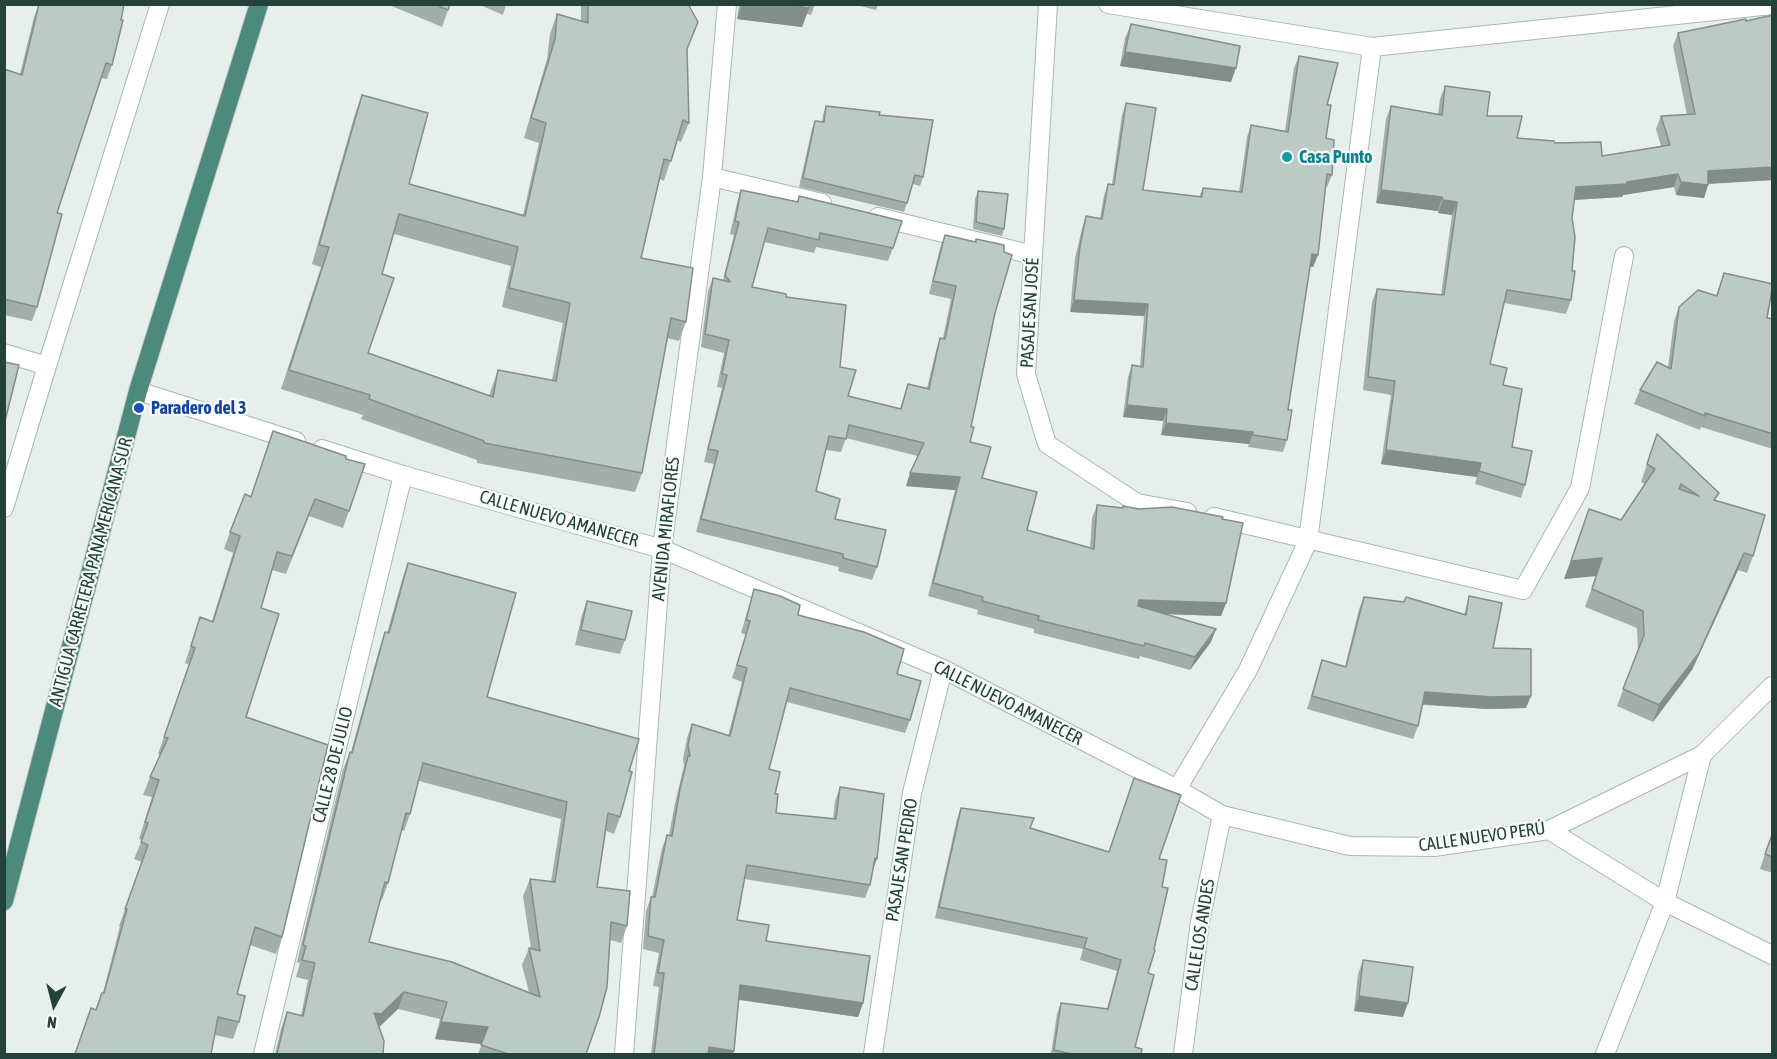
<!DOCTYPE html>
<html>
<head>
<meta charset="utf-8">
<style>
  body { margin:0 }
  #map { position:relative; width:1777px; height:1059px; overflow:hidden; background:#e6efeb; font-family:"Asap Condensed",sans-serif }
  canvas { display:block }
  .frame { position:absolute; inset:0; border:6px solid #24423a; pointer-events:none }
  .north { position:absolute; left:24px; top:975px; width:60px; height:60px; -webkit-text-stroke:4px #f7fbf9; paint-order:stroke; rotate:187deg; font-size:16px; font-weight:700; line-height:24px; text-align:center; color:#24423a }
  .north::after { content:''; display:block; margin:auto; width:21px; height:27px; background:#24423a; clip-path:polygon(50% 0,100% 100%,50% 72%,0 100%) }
</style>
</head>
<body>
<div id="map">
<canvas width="1777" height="1059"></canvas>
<div class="frame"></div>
<div class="north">N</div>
</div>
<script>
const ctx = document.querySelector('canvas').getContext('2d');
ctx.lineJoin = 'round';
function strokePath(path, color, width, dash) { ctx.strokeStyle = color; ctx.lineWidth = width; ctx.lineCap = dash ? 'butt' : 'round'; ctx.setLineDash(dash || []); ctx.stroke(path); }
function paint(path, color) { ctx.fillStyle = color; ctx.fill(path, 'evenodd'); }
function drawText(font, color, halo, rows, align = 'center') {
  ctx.font = font + ' "Asap Condensed",sans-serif'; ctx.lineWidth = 4.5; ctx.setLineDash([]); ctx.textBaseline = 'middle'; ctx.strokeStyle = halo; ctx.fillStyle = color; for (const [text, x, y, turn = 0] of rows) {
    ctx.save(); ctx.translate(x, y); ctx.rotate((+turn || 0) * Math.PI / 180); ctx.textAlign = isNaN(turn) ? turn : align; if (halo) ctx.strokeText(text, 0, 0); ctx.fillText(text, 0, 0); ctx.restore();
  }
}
const minor = new Path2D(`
  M1048 4 1026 374 1047 444 1137 503 1187 512
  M1108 4 1372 47 1772 5
  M712 177 822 203
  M878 217 1033 255
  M4 353 47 366
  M138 391 296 441
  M322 449 403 475 662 549 943 669 1177 789 1222 815 1350 846 1434 847 1549 830 1702 755 1772 686
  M4 508 47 366 160 4
  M1214 517 1523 590 1580 488 1624 256
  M1702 755 1665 902 1772 955
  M1177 789 1248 670 1308 541 1372 47
  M1549 830 1665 902 1605 1054
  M263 1054 403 475
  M873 1054 912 793 943 669
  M1183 1054 1200 922 1222 815`);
const tertiary = new Path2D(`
  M624 1054 662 549 712 177 727 4`);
const trunk = new Path2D(`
  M4 901 138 391 259 4`);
const wall = new Path2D(`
  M39 4 112 65 107 79 101 78 57 213 37 307 32 321 4 315V69L20 74 34 17Z
  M387 4H450L442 27Z
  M478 4H506L503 15Z
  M581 4H688L687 50 689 123 681 142 677 140 664 181 660 179 641 258 686 322 679 341 667 338 642 473 635 492 477 463V460L361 419 363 415 281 389 321 267 312 264 355 114 362 95 409 184 523 215 539 143 524 138 547 59 550 34 557 14 581 21ZM394 234 511 266 502 307 563 323 552 380 498 370 491 390 489 396 368 353 382 274Z
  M739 4H815L811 15 807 14 802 27 737 19Z
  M853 4H878L876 10Z
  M1773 15V180L1708 184 1704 198 1676 195 1674 187 1623 195 1622 197 1574 200 1572 218 1571 300 1566 314 1504 303 1490 364 1503 385 1512 447 1525 485 1521 498 1475 484 1477 477 1381 464 1391 395 1363 390 1372 302 1377 289 1441 295 1452 215 1438 213V211L1376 203 1386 119 1391 106 1438 114 1440 99 1445 86 1517 138 1555 143 1602 156 1661 146 1656 129 1661 116 1687 115 1673 46 1678 33 1746 21Z
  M1131 24 1231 82 1120 66 1125 38Z
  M1299 56 1327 105 1326 138 1332 175 1327 187H1325L1318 255 1313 267 1310 266 1288 410 1287 440 1283 452 1248 447 1249 444 1161 435 1163 421 1123 417 1128 377 1132 365 1140 366 1144 316 1070 312 1075 258 1082 229 1086 216 1100 218 1104 196 1108 184H1112L1122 115 1126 103 1143 190 1199 197 1203 188 1239 192 1247 137 1251 125 1285 131 1294 68Z
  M826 106 879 115 923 177 920 186 913 184 904 212 799 187 812 129 815 121 822 122 823 115Z
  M741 190 797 202 799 196 893 248 888 261 816 247 814 253 764 242 752 287 786 297 840 367 848 396 900 409 908 384 927 388 936 351 940 338H943L951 299 929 294 940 248 945 235 975 242 976 239 995 313 971 427 970 442 982 478 1027 530 1090 548 1092 518 1097 505 1222 519 1226 603 1221 616 1166 614 1211 642 1190 670 1140 656 1139 659 1034 633V629L977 614 978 610 928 596 955 490 906 486 918 456 846 438 841 452 826 450 816 491 835 519 877 567 872 580 838 571 839 567 696 532 714 464 704 462 722 388 717 387 724 353 701 347 708 291 713 278 723 280 734 235 730 234 737 203Z
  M978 191 1004 229 1002 236 973 229 975 199Z
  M1724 273 1767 318 1773 319V449L1701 427 1700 430 1634 404 1640 390 1668 367 1674 321 1679 307 1716 296Z
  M273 431 346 459 349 511 343 528 309 516 286 574 272 570 261 608 246 717 282 937 276 954 250 945 237 994 239 1022 233 1039 215 1035 211 1054H75L91 1008 95 1010 102 993H103L120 926H119L142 862 134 859 142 840 139 839 152 797 143 795 150 777 160 755 158 754 189 665 185 663 200 617 212 621 233 553 224 549 230 532 251 497Z
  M1657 434 1716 501 1753 556 1747 573 1738 570 1692 670 1653 722 1617 706 1638 651 1637 628 1585 607 1596 576 1564 579 1589 509 1621 520 1645 484 1641 482Z
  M408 563 487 697 629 771 620 817 614 834 606 831 597 887 627 926 621 943 610 940 586 1054H478L482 1044 435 1039 440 1019 398 1009 379 1027 383 1054H275L281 1029 287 1012 301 1016 308 980 296 977 300 963 297 962 343 769 350 752H351L379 650 385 632 387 633 402 580ZM419 781 561 819 551 882 530 879 523 896 531 949 529 948 522 965 529 992 369 942 381 899 382 900 388 883 401 830 404 831 410 814Z
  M754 589 897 674 910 720 905 733 787 702 769 769 775 794 776 813 833 819 835 801 840 787 872 872 870 885 865 898 744 879 737 920 766 941 863 1003 858 1017 739 1000 733 1054H651L659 987 653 986 659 953 643 949 646 911 651 897H652L662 848 667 835H669L675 803 684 766 683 759 687 738 692 724 728 736 742 682 732 678 746 635 741 633 750 603Z
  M1469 596 1493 648 1526 708 1487 709 1423 705 1418 726 1413 739 1307 709 1322 660 1345 667 1359 609 1364 597 1464 615Z
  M587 601 625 640 620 654 575 645 582 615Z
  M961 808 1108 852 1159 859 1148 973 1135 1047 1141 1054H1051L1057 1014 1061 1003 1107 1009 1117 971 1080 960 1083 949 935 918 957 819Z
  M1773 830V873L1760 869Z
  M1363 960 1403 1017 1354 1011 1358 974Z`);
const shadedWall = new Path2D(`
  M742 4H785L809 8 802 27 737 19Z
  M1125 52 1236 68 1231 82 1120 66Z
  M1773 167V180L1703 184 1708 171Z
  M1678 174 1674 187 1623 195 1622 197 1571 200 1576 187 1627 182Z
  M1681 182 1708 185 1704 198 1676 195Z
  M1381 190 1442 197 1438 211 1376 203Z
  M1443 200 1457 202 1452 215 1438 213Z
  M1312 254 1318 255 1313 267 1307 266Z
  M1074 300 1148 304 1144 316 1070 312Z
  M1127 405 1167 409 1163 421 1123 417Z
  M1166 423 1253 432 1249 444 1161 435Z
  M1386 450 1481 463 1477 477 1381 464Z
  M910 473 960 477 955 490 906 486Z
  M1744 553 1738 570 1692 670 1653 722 1659 705Z
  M1602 558 1596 576 1564 579 1571 561Z
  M1139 600 1226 603 1221 616 1135 613Z
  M1216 629 1211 642 1190 670 1195 657Z
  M1425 692 1531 696 1526 708 1487 709 1421 704Z
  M875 858 877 859 872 872Z
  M740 985 863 1003 858 1017 735 999Z
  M404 992 398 1009 375 1031 374 1013Z
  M1359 996 1408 1003 1403 1017 1354 1011Z
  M441 1022 488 1027 482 1044 435 1039Z
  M709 1047 734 1051 733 1054H706Z`);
const building = new Path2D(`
  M39 4H124L121 20H123L112 65 106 63 57 213 62 214 37 307 4 299V69L22 75Z
  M434 4H450L448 10Z
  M588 4H688L698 22 687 49 689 123 683 120 671 161 664 159 641 258 693 268 686 322 671 318 642 473 484 443V441L369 399 370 395 289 370 329 247 319 245 362 95 428 113 409 184 525 216 546 123 531 118 555 39 557 14 588 23ZM399 214 518 247 509 288 570 303 556 381 498 370 493 397 368 353 394 278 382 274Z
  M785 4H810L809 8Z
  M1773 15V167L1708 171V185L1681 182 1678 174 1627 182V184L1576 187 1572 218 1575 237 1572 271H1575L1571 300 1507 290 1490 364 1507 368 1503 385 1522 389 1512 447 1532 451 1525 485 1479 471 1481 463 1386 450 1395 381 1368 377 1377 289 1444 295 1457 202 1443 200 1442 197 1381 190 1391 106 1442 115 1445 86 1490 92 1487 116H1522L1517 138 1554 141 1555 143 1601 142 1602 156 1670 145 1661 116 1695 114 1678 33 1746 19V21Z
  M1131 24 1240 46 1236 68 1125 52Z
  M1299 56 1338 63 1327 105H1331L1326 138 1334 140 1332 175 1327 174 1318 255 1312 254 1288 410H1292L1287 440 1253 435V432L1166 423 1167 409 1127 405 1132 365 1143 367 1148 304 1074 300 1080 246 1086 216 1102 219 1108 184 1114 185 1126 103 1156 108 1143 190 1202 197 1203 188 1242 192 1251 125 1288 132Z
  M826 106 880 112 879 115 933 120 923 177 915 175 907 203 803 178 815 121 824 122Z
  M741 190 798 202 799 196 902 221 893 248 820 233 819 240 768 228 752 287 786 294V297L846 305 840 367 856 370 848 396 901 409 908 384 929 389 940 338 945 339 956 286 933 281 945 235 976 242V239L1004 245V252L1012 255 995 313 971 427H974L970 442 991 447 982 478 1037 492 1027 530 1094 549 1097 505 1123 508V506L1139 509 1172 507 1223 517 1222 519 1243 523 1226 603 1139 600 1138 606 1216 629 1195 657 1145 643 1144 646 1038 620 1039 616 982 601 983 597 933 583 960 477 910 473 924 443 849 425 846 439 829 436 816 491 840 499 835 519 886 530 877 567 843 558V554L701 519 718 451 708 449 727 375 722 374 729 340 705 334 713 278 730 282 725 275 739 222 735 221Z
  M978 191 1008 194 1004 229 976 222Z
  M1724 273 1773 284 1767 318 1773 319V434L1705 413V416L1640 390 1657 362 1671 369 1679 307 1698 290 1717 296Z
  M4 362 19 365 4 425Z
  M273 431 346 456V459L365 464 349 511 315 499 292 556 277 552 261 608 279 614 246 717 328 745 282 937 255 927 237 994 245 996 239 1022 218 1017 211 1054H75L91 1008 96 1010 102 993H104L127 909H125L148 845 141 842 148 823 145 822 159 780 150 777 168 738 164 737 195 648 191 646 200 617 213 622 240 536 230 532 245 494 251 497Z
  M1657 434 1719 493 1714 500 1765 515 1753 556 1744 553 1699 653 1659 705 1623 689 1644 635 1643 611 1592 589 1602 558 1571 561 1589 509 1621 520 1655 469 1647 464ZM1681 484 1699 496 1679 489Z
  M408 563 516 593 487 697 639 739 629 771 632 772 620 817 608 813 597 887 630 891 627 926 611 922 607 987 599 1017 586 1054H508L481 1045 488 1027 441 1022 447 1002 404 992 381 1014 374 1013 384 1041 383 1054H277L287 1012 303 1016 315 963 302 960 306 946 303 945 350 752 352 753 385 632 389 633ZM423 763 567 802 555 882 530 879 540 951 529 948 540 997 452 962 369 942 385 882 388 883 406 813 410 814Z
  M754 589 780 596 800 605 798 615 864 632 904 649 897 674 921 681 910 720 790 688 769 769 780 772 775 794H778L776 813 836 819 840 787 884 794 877 859 875 858 870 885 747 865 737 920 769 925 766 941 870 956 863 1003 740 985 734 1051 709 1047 708 1054H654L664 973H658L664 940 648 936 651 897H655L667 835 672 836 680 789 688 756H690L688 746 692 724 730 736 747 668 737 665 750 621 746 620Z
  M1469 596 1502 603 1493 648 1531 649V696L1492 697 1425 692 1418 726 1312 696 1322 660 1346 667 1364 597 1404 602 1406 597 1466 615Z
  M587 601 632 611 625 640 581 630Z
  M1134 778 1181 795 1159 859 1167 860 1162 887 1168 888 1154 949 1155 950 1148 973 1154 975 1135 1047 1142 1049 1141 1054H1072L1054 1050 1061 1003 1108 1009 1121 960 1084 948 1087 938 939 907 961 808 1034 818 1030 828 1109 852Z
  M1773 832V857L1765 854Z
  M1363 960 1413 967 1408 1003 1359 996Z`);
const markers = [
  [1287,157,6,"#0f9aa8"],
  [139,408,6,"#1a4fb4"]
];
const cultureNames = [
  ["Casa Punto",1299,157]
];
const streetNames = [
  ["PASAJE SAN JOSÉ",1030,313,-87],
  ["CALLE NUEVO AMANECER",559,519,16],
  ["AVENIDA MIRAFLORES",666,529,-84],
  ["ANTIGUA CARRETERA PANAMERICANA SUR",91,572,-75],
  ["CALLE NUEVO AMANECER",1008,703,27],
  ["CALLE 28 DE JULIO",333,765,-76],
  ["CALLE NUEVO PERÚ",1482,837,-8],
  ["PASAJE SAN PEDRO",902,860,-81],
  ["CALLE LOS ANDES",1200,935,-81]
];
const transitNames = [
  ["Paradero del 3",151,408]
];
strokePath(minor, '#a8b8b2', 20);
strokePath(tertiary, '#a8b8b2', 20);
strokePath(trunk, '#c2cac8', 20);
strokePath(minor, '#fff', 18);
strokePath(tertiary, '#fff', 18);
strokePath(trunk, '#4c8a7c', 18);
paint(wall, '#a1aea9');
paint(shadedWall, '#838d89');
paint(building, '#bbcac4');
strokePath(building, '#838d89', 1.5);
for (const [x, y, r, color] of markers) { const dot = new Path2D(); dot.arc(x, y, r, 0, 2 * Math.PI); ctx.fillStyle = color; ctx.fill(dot); strokePath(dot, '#f7fbf9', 2); }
drawText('bold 18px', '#0d838f', '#f7fbf9', cultureNames, 'left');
drawText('18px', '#24423a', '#f7fbf9', streetNames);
drawText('bold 18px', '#164399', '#f7fbf9', transitNames, 'left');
</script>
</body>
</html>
